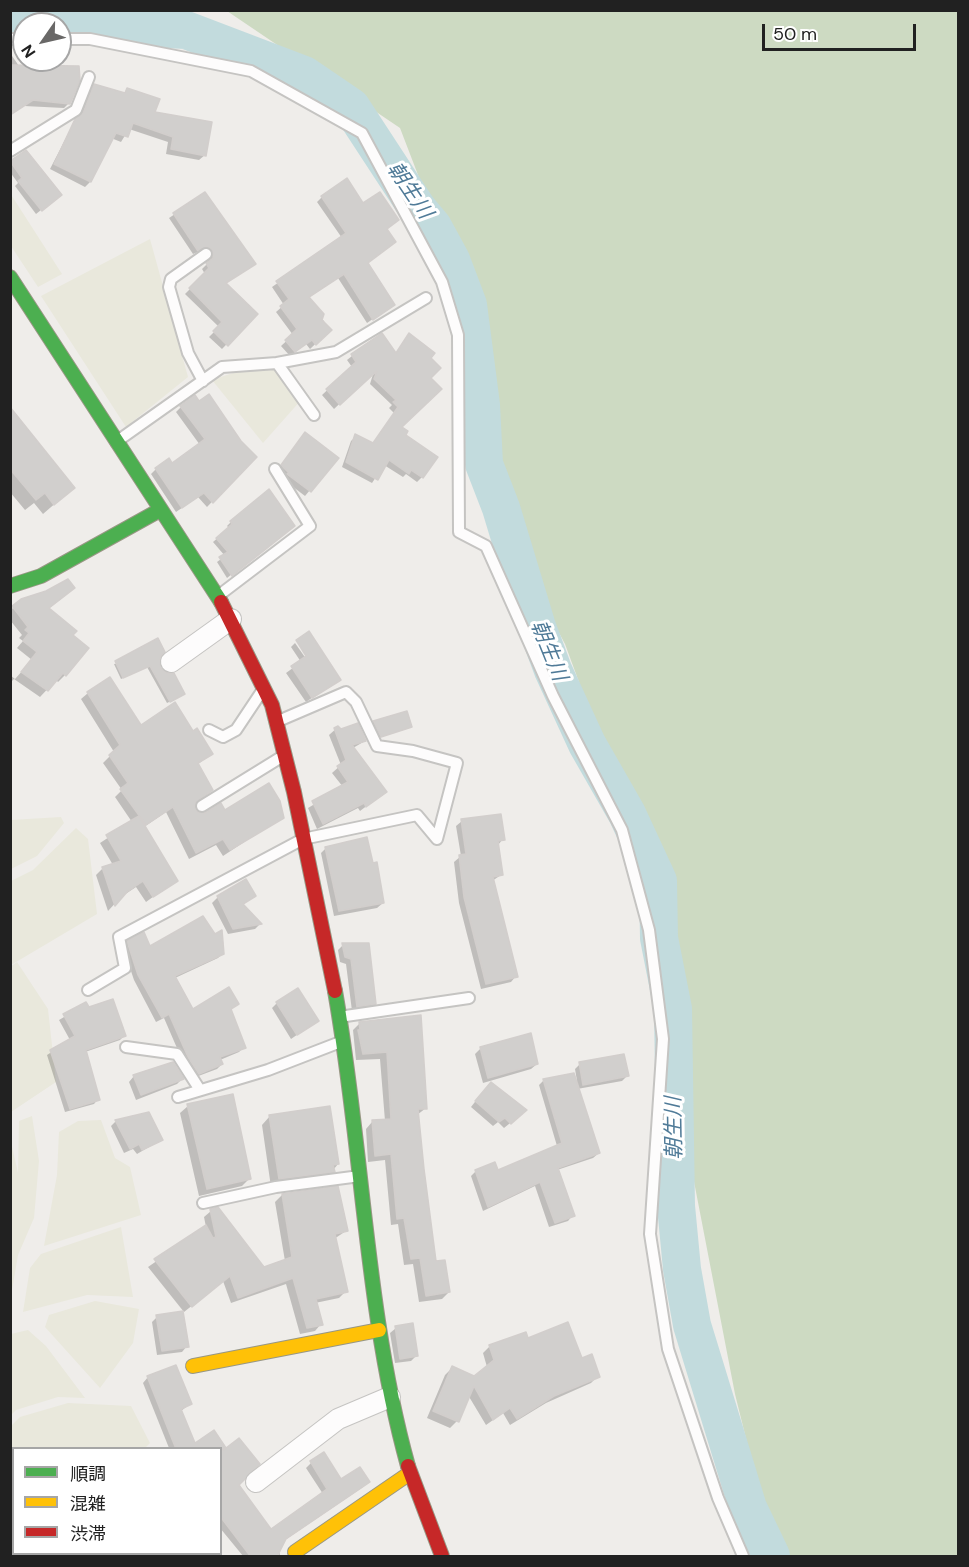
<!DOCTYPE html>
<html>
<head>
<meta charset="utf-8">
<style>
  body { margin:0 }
  #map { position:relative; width:969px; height:1567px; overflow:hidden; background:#efedea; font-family:"DM Sans","Noto Sans JP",sans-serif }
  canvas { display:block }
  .frame { position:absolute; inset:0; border:12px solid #212121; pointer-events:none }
  .legend { position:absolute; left:12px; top:1447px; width:210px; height:108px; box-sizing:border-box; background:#fff; border:2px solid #a6a6a6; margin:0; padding:8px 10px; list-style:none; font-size:18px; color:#212121 }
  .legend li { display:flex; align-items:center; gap:12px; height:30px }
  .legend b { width:30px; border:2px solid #a6a6a6 }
  .north { position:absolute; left:12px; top:12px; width:60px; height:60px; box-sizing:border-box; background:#fff; border:2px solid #a6a6a6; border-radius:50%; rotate:236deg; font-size:16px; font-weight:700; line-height:24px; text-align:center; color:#212121 }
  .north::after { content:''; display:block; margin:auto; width:21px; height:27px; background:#696867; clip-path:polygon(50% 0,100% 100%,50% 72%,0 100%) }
  .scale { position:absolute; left:762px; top:24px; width:154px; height:27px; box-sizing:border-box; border:3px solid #212121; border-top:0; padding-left:8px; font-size:18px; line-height:21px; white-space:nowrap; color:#212121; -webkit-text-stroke:4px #fff; paint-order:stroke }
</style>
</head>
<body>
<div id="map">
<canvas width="969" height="1567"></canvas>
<div class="frame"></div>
<ul class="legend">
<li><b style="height:8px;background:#4caf50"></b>順調</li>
<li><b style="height:8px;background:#ffc107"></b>混雑</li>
<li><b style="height:8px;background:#c62828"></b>渋滞</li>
</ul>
<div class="north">N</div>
<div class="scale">50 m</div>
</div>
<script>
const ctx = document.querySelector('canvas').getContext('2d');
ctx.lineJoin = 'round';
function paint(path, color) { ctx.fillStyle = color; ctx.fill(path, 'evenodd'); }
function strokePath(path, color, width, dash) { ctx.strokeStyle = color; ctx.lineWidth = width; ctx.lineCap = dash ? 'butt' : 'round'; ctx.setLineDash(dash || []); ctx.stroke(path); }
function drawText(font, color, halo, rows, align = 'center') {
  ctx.font = font + ' "DM Sans","Noto Sans JP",sans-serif'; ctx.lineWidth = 6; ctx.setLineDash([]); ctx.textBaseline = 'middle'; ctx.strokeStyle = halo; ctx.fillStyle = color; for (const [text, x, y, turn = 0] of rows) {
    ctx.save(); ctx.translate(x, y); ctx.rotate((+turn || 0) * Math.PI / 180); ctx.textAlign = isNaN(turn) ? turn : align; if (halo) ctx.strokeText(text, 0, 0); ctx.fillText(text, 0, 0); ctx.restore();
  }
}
const farmland = new Path2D(`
  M10 193 62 274 38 287 11 246Z
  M150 239 188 377 126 427 41 296Z
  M269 361 302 399 263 443 212 380Z
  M61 817 64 823 37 856 11 869V820Z
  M76 828 88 839 97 914 11 965V881L33 870Z
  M17 962 48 1009 56 1082 11 1112 10 967Z
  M32 1116 39 1161 34 1218 18 1255 11 1296V1142L18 1173 19 1121Z
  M101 1120 115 1158 130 1167 141 1215 44 1246 57 1175 59 1132 78 1121Z
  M121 1227 133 1297 87 1295 23 1312 30 1268 41 1254Z
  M95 1301 139 1309 133 1343 100 1388 45 1327 49 1315Z
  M28 1330 46 1346 85 1398 58 1397 16 1410 11 1415V1334Z
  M68 1403 131 1406 150 1443 145 1448H14L13 1493 10 1490 11 1426 20 1417Z
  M11 1516 13 1518 14 1554H58L61 1556H11Z`);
const forest = new Path2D(`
  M227 11H958V1556H775L735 1394 675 1083 673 1009 638 843 565 644 493 510 486 352 400 128Z`);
const shadow = new Path2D(`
  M10 53 19 66 69 103 64 108 24 106 10 115Z
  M95 86 123 94 127 90 205 155 199 160 166 154 168 142 129 129 121 142 111 138 90 182 85 187 50 169 69 132 78 120 89 91Z
  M26 152 55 199 36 214 15 186 18 183 10 172V160Z
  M205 194 225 284 256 314 222 349 209 337 219 327 185 294 205 274 202 269 208 263V255L200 251 193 254 169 218Z
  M322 197 363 205 385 230 367 263 393 305 367 323 338 278 308 298 330 330 310 349 306 344 290 356 281 346 293 335 276 312 284 305 272 287 342 238 317 202Z
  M409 335 429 359V378L400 427 422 477 417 482 406 474 403 477 384 465 372 483 342 467 351 441 356 436 373 444 394 413 389 408 392 405 370 384 374 371 334 409 322 395 352 367 347 360 352 356 395 354Z
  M181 407 240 442 255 457 207 507 198 497 176 512 151 474 156 469 172 465 200 445 176 412Z
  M10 409 73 488 43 514 34 503 25 510 10 492Z
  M300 439 337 458 305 496 284 480 277 471Z
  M231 522 289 529 227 578 217 562 225 556 213 542 229 528 227 526Z
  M66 595 48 609 71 636 65 675 58 682 56 680 40 697 14 679 10 683V675L15 679 32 660 17 648 23 641 19 638 22 635 10 620V609Z
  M295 643 309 663 339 679 306 702 286 673 301 662 291 647Z
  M158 657 160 669 181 696 167 703 147 667 121 679 114 664Z
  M88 693 140 727 193 733 211 754 197 765 211 790 194 804 197 814 224 812 282 817 223 856 216 845 189 859 166 812 144 827 176 880 146 902 136 887 121 897 108 911 96 875 103 868 113 865 100 843 132 822 115 797 122 790 103 763 114 752 81 699Z
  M374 722 410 727 378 738 372 724Z
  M338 727 365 741 353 748 385 792 360 811 358 808 317 829 308 808 343 787 332 773 341 765 329 735Z
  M462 821 503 839 498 845 501 875 492 881 516 976 511 982 481 989 459 903 454 862 461 856 456 826Z
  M326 848 383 903 377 908 334 916 321 853Z
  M254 896 242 905 260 924 255 929 228 934 212 903 218 897Z
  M128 942 149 948 223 953 218 958 175 978 193 1011 237 1004 230 1010 244 1047 239 1052 220 1060 222 1064 217 1069 193 1078 183 1062 164 1018 156 1022 134 980 123 947Z
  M367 944 374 1003 369 1009 352 1011 346 964 340 962 338 950 343 945Z
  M277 1003 317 1021 291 1039 272 1008Z
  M86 1004 124 1036 120 1040 85 1052 98 1099 94 1104 65 1112 47 1055 70 1040 59 1020Z
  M420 1017 426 1108 417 1115 435 1263 449 1292 442 1299 419 1302 413 1264 404 1265 398 1224 391 1225 385 1160 368 1162 366 1129 372 1122 385 1121 380 1059 356 1060 353 1030 360 1023Z
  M481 1048 537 1064 531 1069 483 1083 475 1054Z
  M580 1064 627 1076 622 1081 577 1089 599 1153 593 1158 557 1170 573 1215 568 1221 549 1227 535 1186 483 1211 471 1176 476 1171 497 1172 557 1146 539 1085 544 1080 577 1081 575 1069Z
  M134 1076 182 1079 177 1084 136 1100 129 1082Z
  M485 1089 520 1115 504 1128 498 1122 493 1126 471 1107Z
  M188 1106 250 1178 242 1186 199 1196 180 1113Z
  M270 1116 338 1164 325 1180 271 1187 262 1125Z
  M116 1121 161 1140 137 1154 133 1149 124 1153 111 1126Z
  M282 1195 346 1231 334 1239 346 1291 339 1298 315 1303 321 1324 315 1331 300 1334 286 1284 231 1303 223 1281 184 1312 148 1267 206 1227 204 1217 211 1211 264 1269 285 1261 275 1202Z
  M157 1317 187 1346 182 1352 157 1355 152 1322Z
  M396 1328 417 1355 411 1361 395 1363 390 1333Z
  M490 1346 581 1360 598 1376 591 1383 546 1403 510 1425 503 1413 486 1425 468 1395 457 1421 450 1428 427 1418 445 1375 452 1368 474 1377 487 1367 483 1353Z
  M148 1377 190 1404 181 1411 194 1445 214 1432 226 1450 237 1485 270 1531 323 1494 306 1468 311 1463 341 1481 363 1487 282 1542 279 1545 280 1556H243L220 1528V1448H169L143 1383Z`);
const river = new Path2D(`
  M10 21 186 30 304 75 351 107 417 208 433 227 451 260 468 305 481 405 484 464 501 508 537 627 553 670 587 744 627 814 658 881 659 938 673 1009 676 1206 682 1269 692 1325 748 1508 771 1556`);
const building = new Path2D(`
  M10 65 79 66 80 80 70 104 33 100 10 115Z
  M94 84 125 93 127 88 160 99 155 112 212 122 206 156 171 149 173 137 133 123 128 137 116 133 91 182 54 164 75 119 83 113Z
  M26 150 62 195 42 211 18 181 22 178 10 161Z
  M347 178 363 203 380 192 399 220 387 229 396 242 368 263 395 305 373 320 344 274 309 297 324 314 322 320 332 330 316 345 312 340 295 352 285 340 297 329 280 306 289 299 276 281 346 233 321 196Z
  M205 192 256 264 226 283 258 314 228 346 213 331 222 322 189 288 209 268 206 263 213 258 212 250 206 247 198 251 173 213Z
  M382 333 396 353 409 333 435 353 431 358 441 368 431 378 442 389 402 427 408 431 406 435 438 457 423 478 411 470 409 474 389 460 378 480 346 462 355 434 373 443 398 407 393 402 396 400 374 379 377 371 340 405 326 389 356 362 351 354Z
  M209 394 241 441 257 457 213 503 204 493 182 508 155 468 169 458 172 463 205 439 180 406 195 395 199 401Z
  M10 407 75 488 54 505 45 493 36 500 10 469Z
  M305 432 339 458 311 492 287 474 289 473 281 465Z
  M269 489 295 526 232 576 219 557 228 552 216 538 232 524 230 521Z
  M68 579 75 588 49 608 77 631 73 635 89 648 66 676 63 673 48 691 21 672 37 652 23 641 29 633 25 630 28 627 12 606 21 599 46 591Z
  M309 631 341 680 312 698 291 666 306 656 296 640Z
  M158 638 165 652 160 658 161 668 167 673H174L185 694 170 702 150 666 123 678 115 661Z
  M110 677 141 725 175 702 193 731 197 728 213 754 198 763 213 790 196 802 195 807 198 812 205 813 221 803 225 810 269 783 280 801 284 818 230 850 223 839 196 853 173 807 146 825 120 789 128 783 109 755 120 745 87 692Z
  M407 711 412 727 381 737 373 721Z
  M358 723 366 741 352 745 387 792 366 807 364 803 323 824 312 801 348 782 337 766 346 760 334 728 338 726 341 729Z
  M501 814 505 840 498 841 503 875 493 877 518 977 486 984 464 897 459 855 466 854 461 819Z
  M139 816 178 881 153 897 143 881 127 892 115 906 102 867 121 861 106 835Z
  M367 837 373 863 377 862 384 903 339 911 325 847Z
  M246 879 256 896 243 904 262 924 233 929 217 896Z
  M203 916 215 934 222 930 224 954 175 976 193 1009 229 987 239 1004 231 1009 246 1048 220 1057 223 1064 199 1074 188 1057 169 1014 162 1018 138 975 127 941 144 932 150 946Z
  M342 943H369L376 1004 357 1007 351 959 345 957Z
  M298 988 319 1021 297 1035 276 1002Z
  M113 999 126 1036 86 1050 100 1100 70 1109 50 1050 75 1036 63 1014 86 1002 89 1007Z
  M421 1015 427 1109H418L424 1169 436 1261 445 1260 450 1292 426 1296 420 1258 411 1259 404 1218 397 1219 391 1154 375 1156 372 1120 391 1119 387 1052 363 1054 358 1030H360L359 1022Z
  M531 1033 538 1064 488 1078 480 1047Z
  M624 1054 629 1076 583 1085 579 1062Z
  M173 1062 184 1079 141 1095 133 1075Z
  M574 1073 600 1153 558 1168 575 1216 555 1223 540 1182 488 1207 475 1170 495 1162 498 1170 562 1143 543 1079Z
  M491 1082 527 1110 511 1124 505 1118 499 1122 475 1101Z
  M233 1094 251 1179 207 1189 187 1104Z
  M330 1106 339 1164 333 1165 335 1172 279 1179 269 1115Z
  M149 1112 163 1140 142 1150 139 1144 130 1149 115 1120Z
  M338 1186 348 1231 335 1234 348 1292 316 1299 323 1325 307 1328 293 1278 238 1298 230 1276 192 1307 154 1259 206 1225 213 1238 216 1237 210 1209 218 1207 264 1267 292 1257 282 1194Z
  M183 1311 189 1347 162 1351 156 1315Z
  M568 1322 582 1358 592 1354 600 1377 554 1396 517 1419 510 1408 493 1420 474 1386 459 1422 433 1411 452 1366 474 1376 494 1360 489 1345 526 1332 528 1338Z
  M413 1323 418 1356 400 1359 395 1326Z
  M176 1365 192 1404 181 1409 195 1443 214 1430 226 1448 239 1438 260 1464 239 1485 271 1529 327 1489 310 1461 324 1452 341 1479 360 1467 370 1482 286 1539 277 1557H251L220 1516V1452L225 1449H176L147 1376Z`);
const lane = new Path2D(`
  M10 39H24
  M60 39H90L251 71 362 133 442 282 458 335 459 532 486 546 553 696 622 830 649 930 663 1039 650 1234 668 1349 718 1498 743 1556
  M10 151 76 110 89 77
  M277 363 336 352 426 298
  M203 381 188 353 169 287 171 279 206 254
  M116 442 222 367 277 363 314 415
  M218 596 310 526 275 469
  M276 722 346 692 356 702 377 746 413 751 457 763 437 839
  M209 730 223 737 236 730 262 691
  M202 806 283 756
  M88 990 125 968 119 937 303 839 417 815 437 839
  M339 1017 469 998
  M126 1047 177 1054 200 1090
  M178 1097 268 1070 343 1041
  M203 1203 276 1187 360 1176`);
const street = new Path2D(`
  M171 662 231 619
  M256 1482 338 1419 390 1397`);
const fast = new Path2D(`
  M10 277 221 602
  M10 586 41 576 160 510
  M335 991C363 1148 365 1311 408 1466`);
const slow = new Path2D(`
  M193 1366 379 1330
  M295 1552 410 1473`);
const jam = new Path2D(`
  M221 602 272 705 294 792 335 991
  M408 1466 442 1556`);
const waterNames = [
  ["朝生川",409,191,56],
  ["朝生川",548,651,68],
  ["朝生川",675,1128,-91]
];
paint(farmland, '#e9e8dc');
paint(forest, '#cddac2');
paint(shadow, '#0003');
strokePath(river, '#c2dbdd', 38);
paint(building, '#d1cfcd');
strokePath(building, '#d2cecc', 1.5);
strokePath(lane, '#c5c4c2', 14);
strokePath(street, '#c5c4c2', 22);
strokePath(fast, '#989784', 16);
strokePath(slow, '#989784', 16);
strokePath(jam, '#989784', 16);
strokePath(lane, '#fdfcfc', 10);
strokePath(street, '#fdfcfc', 20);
strokePath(fast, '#4caf50', 14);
strokePath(slow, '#ffc107', 14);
strokePath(jam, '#c62828', 14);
drawText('italic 21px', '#507b98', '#fff', waterNames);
</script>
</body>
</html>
